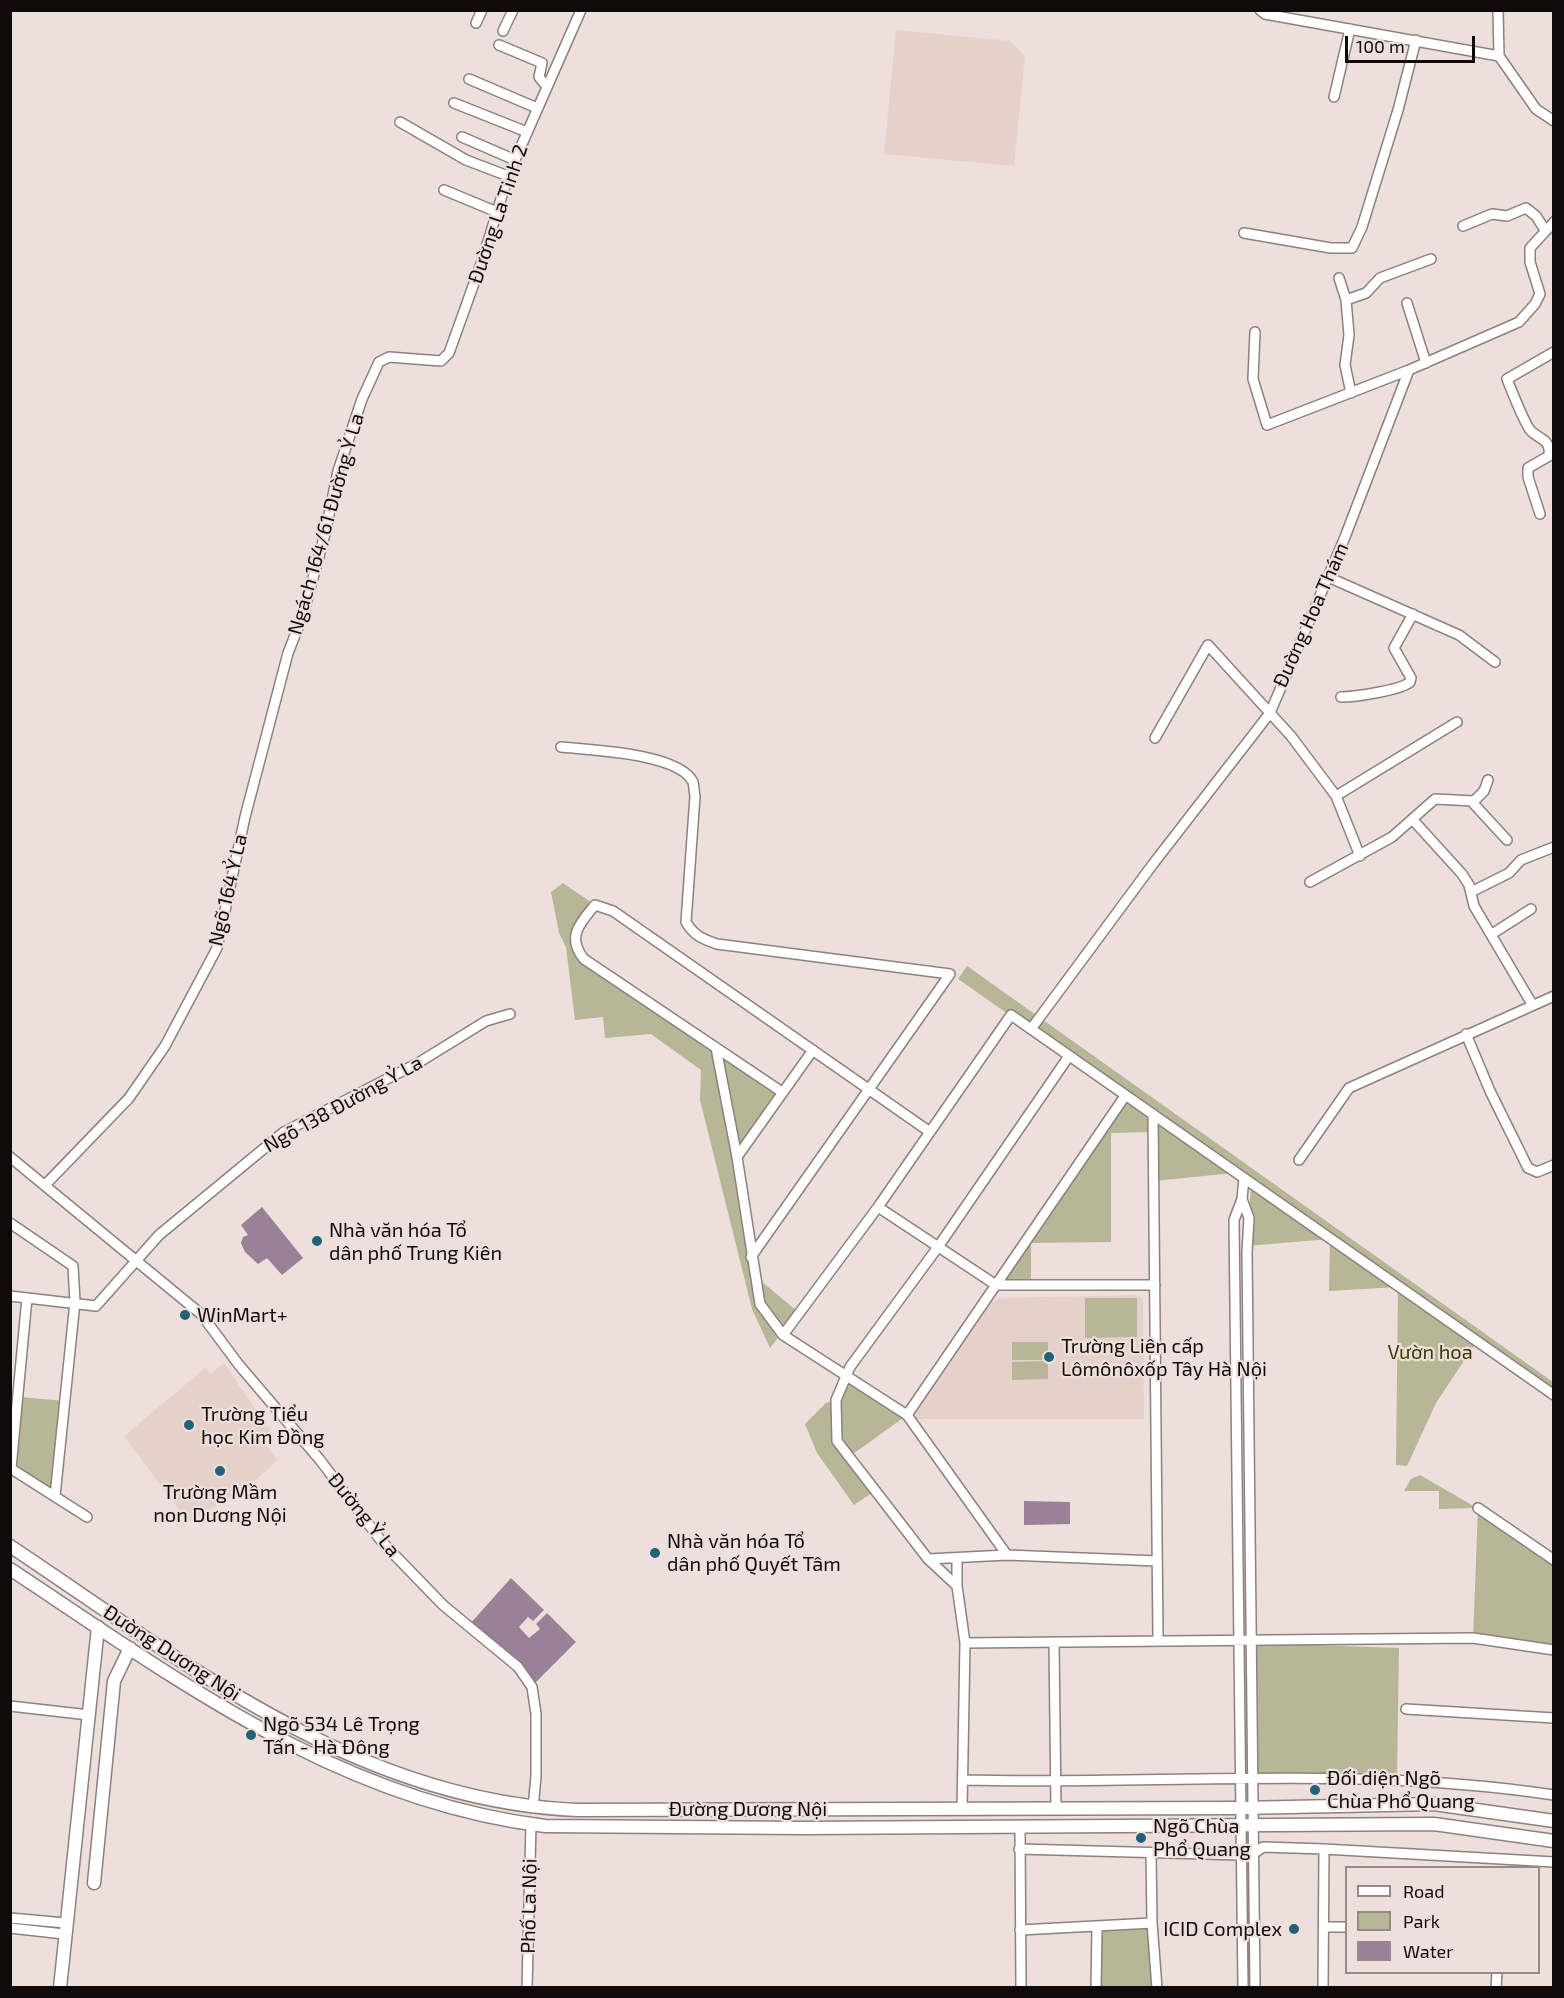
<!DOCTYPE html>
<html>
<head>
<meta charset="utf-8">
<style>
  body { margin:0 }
  #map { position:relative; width:1564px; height:1998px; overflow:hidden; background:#eddfdb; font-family:"Exo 2",sans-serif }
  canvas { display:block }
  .frame { position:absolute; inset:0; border:12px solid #100b0a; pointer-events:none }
  .legend { position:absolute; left:1345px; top:1866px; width:195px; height:108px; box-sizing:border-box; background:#eddfdb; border:2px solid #958a87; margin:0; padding:8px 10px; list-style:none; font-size:18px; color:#100b0a }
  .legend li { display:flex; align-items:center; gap:12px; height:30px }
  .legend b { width:30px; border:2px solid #958a87 }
  .scale { position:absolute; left:1345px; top:36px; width:130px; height:27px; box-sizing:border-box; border:3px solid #100b0a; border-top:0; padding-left:8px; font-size:18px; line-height:21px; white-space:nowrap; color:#100b0a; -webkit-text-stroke:4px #eddfdb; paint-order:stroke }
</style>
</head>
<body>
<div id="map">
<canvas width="1564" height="1998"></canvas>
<div class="frame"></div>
<ul class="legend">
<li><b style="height:8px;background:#fff"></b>Road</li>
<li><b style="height:16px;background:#b7b697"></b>Park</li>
<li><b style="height:16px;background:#998198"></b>Water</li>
</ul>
<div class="scale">100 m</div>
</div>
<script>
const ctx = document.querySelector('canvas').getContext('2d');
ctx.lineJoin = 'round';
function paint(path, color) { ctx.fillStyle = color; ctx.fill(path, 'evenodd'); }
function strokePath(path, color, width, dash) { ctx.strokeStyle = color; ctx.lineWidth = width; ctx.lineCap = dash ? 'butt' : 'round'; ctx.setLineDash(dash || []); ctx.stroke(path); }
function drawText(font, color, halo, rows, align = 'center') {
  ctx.font = font + ' "Exo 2",sans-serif'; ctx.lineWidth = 4.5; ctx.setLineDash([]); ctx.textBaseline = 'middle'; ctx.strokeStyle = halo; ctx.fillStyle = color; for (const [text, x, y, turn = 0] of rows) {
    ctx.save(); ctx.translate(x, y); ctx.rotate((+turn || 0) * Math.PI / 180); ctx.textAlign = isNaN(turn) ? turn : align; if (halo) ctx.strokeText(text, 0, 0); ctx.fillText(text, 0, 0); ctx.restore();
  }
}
const built = new Path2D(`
  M896 30 1010 41 1025 56 1014 166 884 154Z
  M1136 1295 1143 1299 1144 1419H916L917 1411 992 1302 999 1298Z
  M224 1363 272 1434 264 1442 277 1460 253 1483 188 1522 124 1436 205 1368 210 1374Z`);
const green = new Path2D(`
  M563 883 595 905 574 926 573 951 583 962 713 1050 733 1158 747 1257 760 1304 780 1335 770 1348 752 1309 700 1100 701 1070 651 1034 605 1038 603 1017 575 1020 566 947 559 933 551 892Z
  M967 966 1553 1382V1395L1477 1341 1436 1403 1407 1466 1396 1465 1398 1287 958 979Z
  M716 1048 781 1092 737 1157Z
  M1126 1097 1152 1116 1153 1132 1111 1133V1242L1031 1243V1284H997Z
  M1154 1117 1234 1173 1154 1181Z
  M1251 1184 1329 1239 1247 1246Z
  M1330 1240 1397 1287 1329 1291Z
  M755 1276 798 1312 783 1333 761 1304Z
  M1085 1298H1137V1337L1085 1338Z
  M1012 1342H1048V1360H1012Z
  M1048 1361V1379L1012 1380V1362Z
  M845 1377 906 1416 850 1456 838 1441 837 1400Z
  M20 1397 64 1401 54 1496 12 1468Z
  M836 1400V1441L875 1491 854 1505 817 1453 805 1424 826 1403Z
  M1420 1475 1477 1508 1439 1509V1491H1404L1411 1479Z
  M1478 1509 1553 1560V1650L1473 1638Z
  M1253 1643 1399 1648 1397 1776 1256 1777Z
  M1150 1924 1156 1987 1097 1988 1099 1928Z`);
const water = new Path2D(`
  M262 1207 303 1258 282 1275 267 1258 258 1264 245 1252 241 1243 243 1237 248 1235 241 1225Z
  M1024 1501 1070 1502V1524L1024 1525Z
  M511 1578 544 1610 533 1621 528 1617 519 1627 529 1638 540 1629 536 1624 547 1613 576 1642 532 1686 469 1625Z`);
const minor = new Path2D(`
  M1260 10 1265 14 1499 56
  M1498 10 1499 56 1536 109 1554 121
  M476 23 482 10
  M503 31 513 10
  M499 45 542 63 539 77 547 87
  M469 79 537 108
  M1334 97 1350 29
  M454 103 527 132
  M400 122 466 160 508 176
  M462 137 515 160
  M444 190 497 212
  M1463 226 1492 214 1507 216 1526 208 1536 216 1545 230
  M1244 233 1331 248H1352L1362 227 1398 110 1416 40
  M1339 278 1346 300
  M1407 303 1426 363
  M1255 332 1253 379 1267 425 1409 370 1519 322 1535 304 1540 294 1530 262V248L1554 222
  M1351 393 1345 365 1349 335 1346 300 1366 293 1380 278 1431 259
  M1540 514 1528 477V468L1549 456C1551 439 1540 440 1531 431 1525 425 1511 389 1507 379L1554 352
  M1328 577 1459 635 1495 662
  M1341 697C1354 697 1402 690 1410 682L1411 678 1394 648 1413 614
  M1155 738 1208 645 1291 736 1336 796 1360 856
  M561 747C590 750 679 753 693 782 694 786 694 792 695 796L686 922C694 936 703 939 717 944L950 974 751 1257
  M1336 796 1457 722
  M1472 802 1507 840
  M1413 820 1462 874 1469 885 1474 906 1532 1004
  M1310 882 1392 837 1435 799 1474 801 1484 791 1488 780
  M1471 892 1509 873 1521 860 1554 847
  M1492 934 1531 909
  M1031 1029 1153 864 1270 713 1345 537 1409 370
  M1466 1034 1490 1091 1528 1168 1537 1172 1554 1165
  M716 1048 737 1157
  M782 1092 584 959C566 937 580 923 595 905L613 911 930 1132
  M1153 1115 1158 1640
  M10 1157 201 1314 239 1365 320 1460 382 1542 443 1605 518 1667 532 1687 536 1714V1776L533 1808
  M1299 1160 1349 1088 1554 996
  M46 1184 129 1098 165 1046 217 948 245 817 288 653 303 615 325 534 338 471 362 399 379 362 389 357 441 361 449 353 482 261 508 176 581 10
  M1242 1199 1249 1218 1247 1252 1255 1988
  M878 1207 996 1285H1155
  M10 1223 73 1266 75 1302 55 1496
  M10 1296 96 1306 159 1235 284 1132 418 1063 486 1021 510 1014
  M783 1335 760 1304 737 1157 813 1050
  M907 1415 1125 1096
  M10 1468 87 1517
  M11 1468 27 1298
  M1478 1508 1554 1560
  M928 1559 1007 1555
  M1157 1561 1007 1555 907 1415 783 1335 878 1207 1011 1015 1554 1395
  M957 1586V1558
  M965 1643 1473 1638 1554 1650
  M1054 1643 1056 1808
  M10 1706 89 1715
  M1406 1709 1554 1718
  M964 1780C1160 1785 1359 1765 1554 1795
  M962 1809 965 1643 957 1586 928 1559 837 1441 836 1400 850 1367 938 1247 1069 1056
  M1020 1828 1021 1988
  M1019 1849 1242 1855
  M1151 1853 1152 1923 1157 1988
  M1253 1854 1263 1847 1324 1849 1554 1862
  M10 1918 65 1923
  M1324 1927H1346
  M10 1928 64 1934
  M1020 1930 1152 1923
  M527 1988 531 1824
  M1096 1988 1097 1927
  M1243 1988 1234 1220 1242 1199 1244 1178
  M1323 1988 1324 1849
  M1496 1988 1497 1972`);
const major = new Path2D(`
  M10 1546C186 1663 357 1801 577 1810L1240 1808 1434 1804 1554 1821
  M10 1569C178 1680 339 1801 545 1826L804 1828 1434 1824 1554 1841
  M94 1883 114 1681 130 1648
  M60 1988 98 1627`);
const markers = [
  [317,1241,6,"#226177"],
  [185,1315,6,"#226177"],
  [1049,1357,6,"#226177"],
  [189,1425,6,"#226177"],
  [220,1471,6,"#226177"],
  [655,1553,6,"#226177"],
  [251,1735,6,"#226177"],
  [1315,1790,6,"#226177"],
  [1141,1838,6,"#226177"],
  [1294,1929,6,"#226177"]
];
const streetNames = [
  ["Đường La Tinh 2",498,214,-71],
  ["Ngách 164/61 Đường Ỷ La",326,524,-74],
  ["Đường Hoa Thám",1311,615,-66],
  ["Ngõ 164 Ỷ La",228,890,-77],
  ["Ngõ 138 Đường Ỷ La",343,1104,-29],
  ["Đường Ỷ La",364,1515,51],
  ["Đường Dương Nội",172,1653,33],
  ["Đường Dương Nội",748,1809],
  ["Phố La Nội",529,1906,-89]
];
const poiNames = [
  ["Nhà văn hóa Tổ",329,1230],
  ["dân phố Trung Kiên",329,1253],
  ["WinMart+",197,1315],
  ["Trường Liên cấp",1061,1346],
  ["Lômônôxốp Tây Hà Nội",1061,1369],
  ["Trường Tiểu",201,1414],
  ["học Kim Đồng",201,1437],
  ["Trường Mầm",220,1492,"center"],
  ["non Dương Nội",220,1515,"center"],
  ["Nhà văn hóa Tổ",667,1541],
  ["dân phố Quyết Tâm",667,1564],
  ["Ngõ 534 Lê Trọng",263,1724],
  ["Tấn - Hà Đông",263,1747],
  ["Đối diện Ngõ",1327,1778],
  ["Chùa Phổ Quang",1327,1801],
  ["Ngõ Chùa",1153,1826],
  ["Phổ Quang",1153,1849],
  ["ICID Complex",1282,1929,"right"]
];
const parkNames = [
  ["Vườn hoa",1430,1352]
];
paint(built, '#e6d1ca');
paint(green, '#b7b697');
paint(water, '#998198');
strokePath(minor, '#8d817d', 12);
strokePath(major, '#8d817d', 15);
strokePath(minor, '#fff', 9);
strokePath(major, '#fff', 12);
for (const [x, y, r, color] of markers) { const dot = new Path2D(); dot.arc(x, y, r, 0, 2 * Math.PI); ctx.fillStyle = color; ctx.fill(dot); strokePath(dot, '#eddfdb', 2); }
drawText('20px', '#100b0a', '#eddfdb', streetNames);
drawText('20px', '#100b0a', '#eddfdb', poiNames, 'left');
drawText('20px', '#3b3800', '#eddfdb', parkNames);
</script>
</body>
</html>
